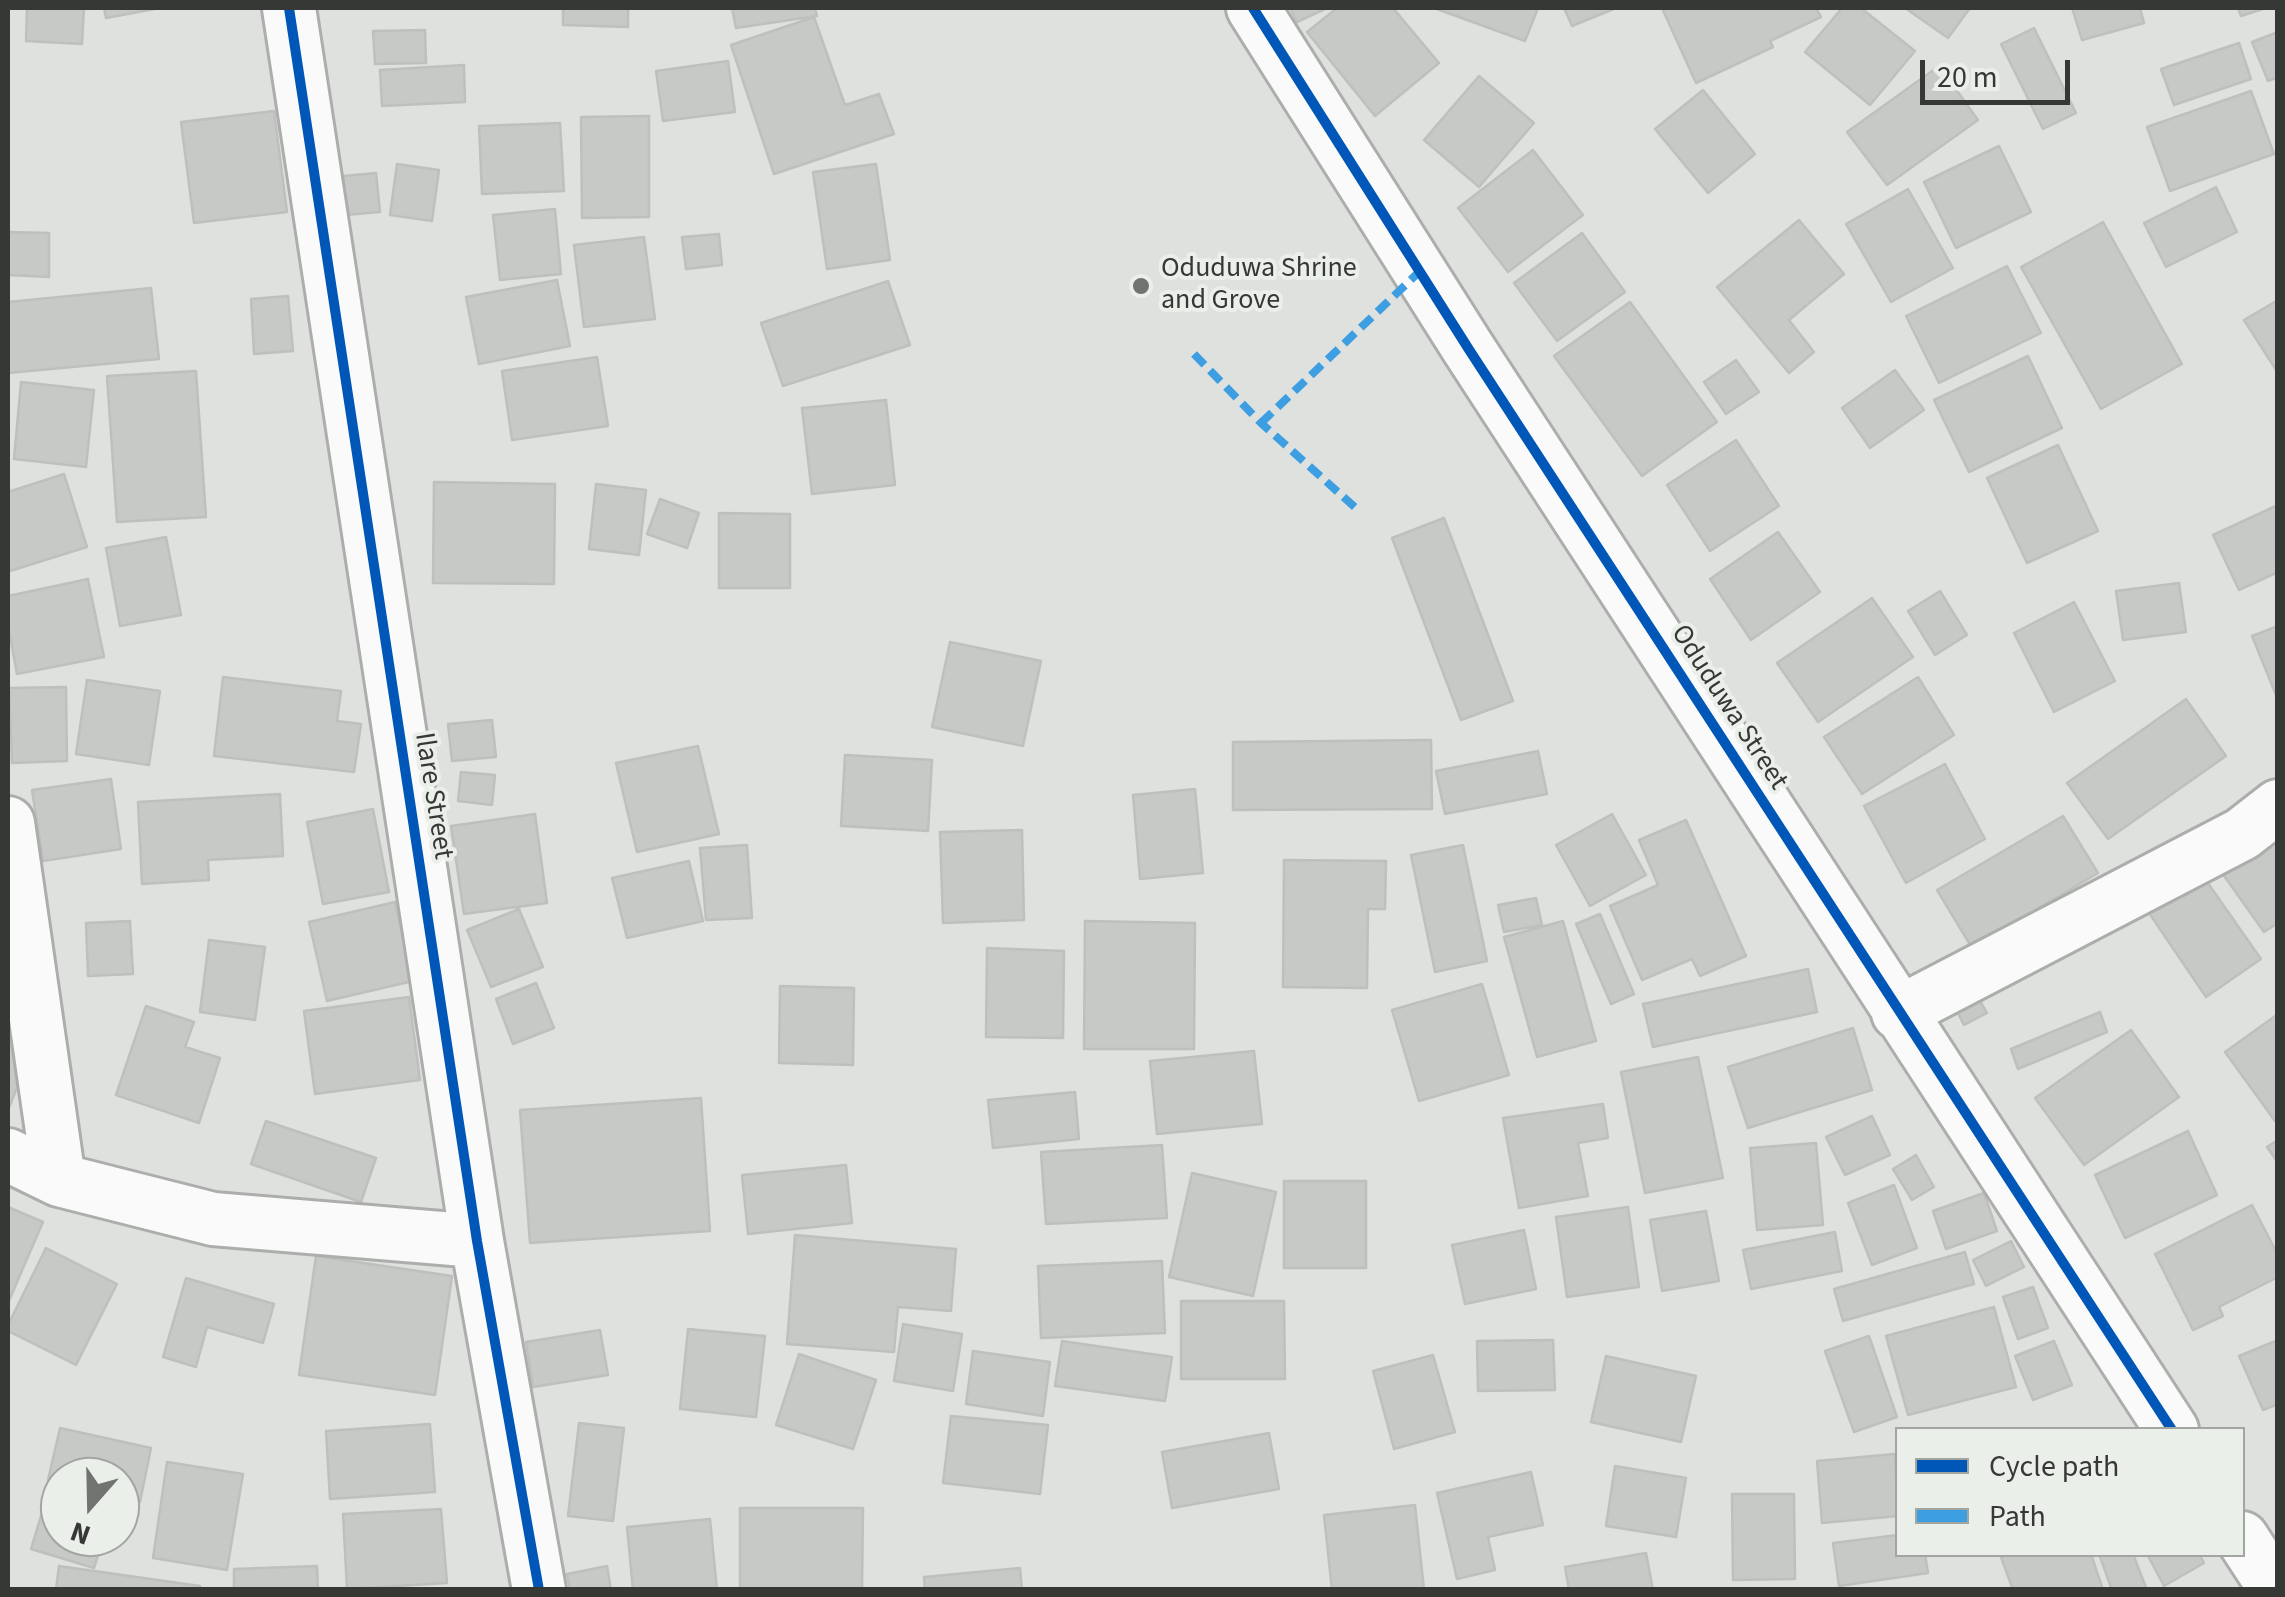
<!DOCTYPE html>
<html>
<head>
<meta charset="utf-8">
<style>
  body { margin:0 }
  #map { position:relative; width:2285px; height:1597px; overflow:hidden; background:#dee1dd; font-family:"Source Sans 3",sans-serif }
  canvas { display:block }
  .frame { position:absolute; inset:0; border:10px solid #363836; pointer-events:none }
  .legend { position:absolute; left:1895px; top:1427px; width:350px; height:130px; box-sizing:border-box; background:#eaefe9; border:2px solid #a2a6a1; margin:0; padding:12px 18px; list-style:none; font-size:30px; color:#363836 }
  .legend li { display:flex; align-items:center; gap:20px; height:50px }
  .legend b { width:50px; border:2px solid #a2a6a1 }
  .north { position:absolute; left:40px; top:1457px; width:100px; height:100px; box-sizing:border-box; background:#eaefe9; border:2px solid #a2a6a1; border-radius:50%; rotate:200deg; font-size:28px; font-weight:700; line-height:40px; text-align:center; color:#363836 }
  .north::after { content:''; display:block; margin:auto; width:35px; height:45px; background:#717370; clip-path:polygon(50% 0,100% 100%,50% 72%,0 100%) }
  .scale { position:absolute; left:1920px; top:60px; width:150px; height:45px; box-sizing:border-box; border:5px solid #363836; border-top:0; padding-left:12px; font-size:30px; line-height:35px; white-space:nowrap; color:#363836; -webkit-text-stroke:8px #eaefe9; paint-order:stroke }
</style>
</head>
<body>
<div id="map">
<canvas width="2285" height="1597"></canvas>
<div class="frame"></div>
<ul class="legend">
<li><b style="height:12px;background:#0057b8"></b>Cycle path</li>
<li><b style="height:12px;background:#3e9ee2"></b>Path</li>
</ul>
<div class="north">N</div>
<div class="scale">20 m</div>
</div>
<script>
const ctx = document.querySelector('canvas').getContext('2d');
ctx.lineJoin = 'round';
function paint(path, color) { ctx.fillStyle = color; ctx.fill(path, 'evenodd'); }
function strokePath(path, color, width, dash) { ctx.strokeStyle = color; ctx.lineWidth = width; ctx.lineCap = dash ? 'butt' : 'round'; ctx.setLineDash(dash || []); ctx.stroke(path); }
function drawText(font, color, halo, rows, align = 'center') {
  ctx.font = font + ' "Source Sans 3",sans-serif'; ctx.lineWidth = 8; ctx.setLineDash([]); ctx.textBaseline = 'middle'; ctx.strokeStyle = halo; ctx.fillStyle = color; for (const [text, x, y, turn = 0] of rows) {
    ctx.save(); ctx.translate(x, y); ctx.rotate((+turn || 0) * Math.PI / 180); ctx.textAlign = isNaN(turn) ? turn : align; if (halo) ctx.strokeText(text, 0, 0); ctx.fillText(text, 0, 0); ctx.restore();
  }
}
const building = new Path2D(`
  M27 8H84L82 44 26 41Z
  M104 8H160L106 18Z
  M563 8H628V27L563 25Z
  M732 8H815L817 16 736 28Z
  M1290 8H1327L1297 22Z
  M1337 8H1393L1439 63 1375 116 1307 32Z
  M1434 8H1538L1525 41Z
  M1564 8H1616L1572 26Z
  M1662 8H1816L1821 17 1770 41 1773 47 1696 83Z
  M1842 8H1861L1915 51 1870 105 1805 52Z
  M1905 8H1970L1948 38Z
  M2072 8H2140L2144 23 2082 40Z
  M2238 8H2266L2241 16Z
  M814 17 845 105 879 94 894 134 774 174 731 45Z
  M2034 28 2076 113 2043 129 2001 44Z
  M425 30 426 63 375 64 373 31Z
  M2278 32V77L2268 81 2252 42Z
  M2239 43 2251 79 2174 105 2161 69Z
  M728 61 735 112 663 121 656 71Z
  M464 65 465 102 382 106 380 70Z
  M1939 66 1978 120 1887 185 1847 132Z
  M1479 76 1534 123 1479 187 1424 140Z
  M1703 90 1755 154 1708 193 1655 129Z
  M2251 91 2274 154 2170 191 2147 127Z
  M274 111 287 212 194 223 181 122Z
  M649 116V217L582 218 581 117Z
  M560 123 564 191 482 194 479 126Z
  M1999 146 2031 212 1956 248 1924 182Z
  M1533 150 1583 215 1508 272 1458 208Z
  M397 164 439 170 432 221 390 215Z
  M876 164 890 260 827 269 813 172Z
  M376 173 380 212 346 215 343 176Z
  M2216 187 2237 232 2166 267 2144 223Z
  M1908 189 1953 268 1891 302 1846 224Z
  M555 209 561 274 500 280 493 215Z
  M1799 220 1844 274 1789 320 1814 352 1789 373 1717 287Z
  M2103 222 2182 364 2101 409 2021 267Z
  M8 232 49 233V277L8 275Z
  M1582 233 1625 292 1557 341 1514 283Z
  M719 234 722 265 686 269 682 237Z
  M644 237 655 319 584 327 574 245Z
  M2007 266 2041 333 1939 383 1906 316Z
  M557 280 570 346 479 364 466 297Z
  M888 281 910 345 783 386 761 323Z
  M151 288 159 359 8 373V302Z
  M288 296 293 351 254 354 251 299Z
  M2278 300V373L2244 320Z
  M1630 302 1717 422 1642 476 1554 356Z
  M2028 356 2062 428 1969 472 1934 400Z
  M597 357 608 426 512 440 502 371Z
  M1736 360 1759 392 1726 414 1704 382Z
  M1895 370 1924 410 1870 448 1842 408Z
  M196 371 206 517 117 522 107 376Z
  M21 382 94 390 86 467 14 459Z
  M886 400 895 485 812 494 802 408Z
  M1736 440 1779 506 1710 551 1667 485Z
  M2058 445 2098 531 2027 563 1987 478Z
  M64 474 87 547 10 571 8 562V492Z
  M434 482 555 484 554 584 433 583Z
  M596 484 646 490 639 555 589 549Z
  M660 499 699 513 687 548 647 534Z
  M2278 505V572L2239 590 2213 535Z
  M719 513 790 514V588H719Z
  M1444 518 1513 701 1461 720 1392 538Z
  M1778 532 1820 592 1751 640 1710 579Z
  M166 537 181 615 120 626 106 548Z
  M88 579 104 657 17 674 8 625V596Z
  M2179 583 2186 632 2123 640 2116 591Z
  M1940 591 1967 635 1935 655 1908 611Z
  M1872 598 1913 657 1818 722 1777 663Z
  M2074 602 2115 681 2054 712 2014 633Z
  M2278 626V700L2252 636Z
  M950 642 1041 661 1023 746 932 727Z
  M223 677 341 691 337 721 361 724 354 772 214 756Z
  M1918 677 1954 735 1862 794 1824 737Z
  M87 680 160 691 149 765 76 754Z
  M66 687 67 761 12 763 9 688Z
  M2186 699 2226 756 2108 839 2067 783Z
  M492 720 496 757 452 761 448 724Z
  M1431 740 1432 809 1233 810V742Z
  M698 746 719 834 637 852 616 763Z
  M1538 751 1547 794 1445 814 1436 771Z
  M845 755 932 760 928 831 841 826Z
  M1945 764 1985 839 1906 883 1864 806Z
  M461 772 495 775 492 805 458 801Z
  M111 779 121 849 43 861 32 790Z
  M1195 789 1203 873 1140 879 1133 795Z
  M280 794 283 856 208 860 209 880 142 884 138 802Z
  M373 809 389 892 323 904 307 822Z
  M535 814 547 903 464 914 451 826Z
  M1612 814 1646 875 1590 906 1556 845Z
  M2063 816 2098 873 1972 948 1937 890Z
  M1686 820 1746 956 1700 976 1692 959 1642 980 1610 906 1658 885 1639 840Z
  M1022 830 1024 920 943 923 940 832Z
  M2278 835V923L2264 932 2222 873Z
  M747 845 752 918 706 920 700 848Z
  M1463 845 1487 961 1435 972 1411 855Z
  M1284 860 1386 861 1385 909H1368L1367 988 1283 987Z
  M689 861 703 921 627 938 612 878Z
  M2203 876 2261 959 2206 997 2149 913Z
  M1536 898 1542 925 1504 932 1498 905Z
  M395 902 413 981 327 1001 309 922Z
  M519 909 543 967 491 987 467 930Z
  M1600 914 1634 994 1611 1004 1576 924Z
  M130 921 133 974 88 976 86 923Z
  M1085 921 1195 923 1194 1049H1084Z
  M1563 921 1596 1041 1537 1057 1504 937Z
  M209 940 265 947 255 1020 200 1012Z
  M987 948 1064 951 1063 1038 986 1037Z
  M1808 969 1817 1012 1653 1047 1643 1004Z
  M536 983 554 1028 513 1044 496 999Z
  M1482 984 1509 1075 1419 1101 1392 1010Z
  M780 986 854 988 853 1065 779 1063Z
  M1974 990 1987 1013 1964 1025 1952 1002Z
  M409 997 420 1080 315 1094 304 1011Z
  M146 1006 194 1022 185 1047 220 1058 199 1123 116 1095Z
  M2100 1012 2107 1032 2018 1069 2011 1049Z
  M2278 1014V1119L2275 1121 2225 1052Z
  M1853 1028 1872 1090 1748 1128 1728 1067Z
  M2131 1030 2179 1097 2084 1165 2035 1098Z
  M8 1043 31 1053 8 1110Z
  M1254 1051 1262 1124 1157 1134 1150 1061Z
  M1698 1057 1723 1178 1645 1193 1621 1072Z
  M1075 1092 1079 1139 993 1148 988 1100Z
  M701 1098 710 1231 530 1243 520 1110Z
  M1603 1104 1608 1138 1578 1143 1588 1196 1519 1208 1503 1118Z
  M1872 1116 1890 1155 1845 1175 1826 1137Z
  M266 1121 376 1158 361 1202 251 1164Z
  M2188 1131 2217 1195 2125 1238 2095 1175Z
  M2278 1140V1163L2267 1147Z
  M1816 1143 1823 1225 1757 1230 1750 1148Z
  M1162 1145 1167 1218 1046 1224 1041 1152Z
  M1916 1155 1934 1187 1912 1200 1893 1169Z
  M846 1165 852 1223 748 1234 742 1175Z
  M1192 1173 1276 1192 1253 1296 1169 1277Z
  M1284 1181H1366V1268H1284Z
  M1894 1185 1917 1248 1872 1265 1848 1203Z
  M1984 1193 1997 1231 1946 1249 1933 1211Z
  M2252 1205 2278 1255V1277L2219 1307 2223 1316 2193 1330 2155 1254Z
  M8 1207 43 1222 8 1303Z
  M1628 1207 1639 1287 1567 1297 1556 1217Z
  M1706 1211 1719 1281 1662 1291 1650 1220Z
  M1524 1230 1536 1289 1465 1304 1452 1245Z
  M1835 1232 1842 1271 1751 1289 1743 1250Z
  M795 1235 956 1249 951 1311 898 1307 894 1352 787 1344Z
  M2011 1241 2024 1267 1986 1286 1973 1260Z
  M46 1248 117 1284 76 1365 8 1331V1325Z
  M1965 1252 1974 1284 1843 1321 1834 1289Z
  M316 1256 452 1276 435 1395 299 1375Z
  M1162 1261 1165 1333 1041 1338 1038 1266Z
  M186 1278 274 1304 263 1343 207 1327 196 1367 163 1357Z
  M2033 1287 2048 1328 2018 1339 2003 1297Z
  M1181 1301H1284L1285 1379H1181Z
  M1994 1307 2016 1387 1908 1415 1886 1336Z
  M903 1324 962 1334 953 1391 894 1381Z
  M688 1329 765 1336 756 1417 680 1409Z
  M600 1330 608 1375 533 1387 526 1342Z
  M1869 1336 1897 1417 1854 1432 1825 1351Z
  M1553 1340 1555 1390 1478 1391 1477 1341Z
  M2278 1340V1404L2263 1410 2239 1356Z
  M1062 1341 1172 1357 1165 1401 1055 1386Z
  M2054 1341 2072 1385 2033 1400 2015 1356Z
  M973 1351 1050 1362 1043 1416 966 1404Z
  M799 1354 876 1380 853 1449 776 1425Z
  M1433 1355 1455 1432 1394 1449 1373 1371Z
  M1606 1356 1696 1376 1681 1442 1591 1422Z
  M951 1416 1048 1425 1040 1494 943 1483Z
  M579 1423 624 1428 613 1521 568 1516Z
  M430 1424 435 1492 330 1499 326 1431Z
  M60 1428 151 1448 140 1502 120 1497V1477H60V1483L48 1480Z
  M1269 1433 1279 1489 1172 1508 1162 1452Z
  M1895 1454 1898 1516 1822 1523 1817 1461Z
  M167 1462 243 1474 227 1570 153 1558Z
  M1615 1466 1686 1478 1676 1537 1606 1526Z
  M1531 1472 1543 1525 1488 1537 1495 1570 1457 1579 1437 1493Z
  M50 1486 60 1489V1537H104L94 1568 31 1549Z
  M1732 1494H1794L1795 1579 1733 1580Z
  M1415 1505 1424 1590H1332L1324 1515Z
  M740 1508H863L862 1590H740Z
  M441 1509 447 1583 347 1589 343 1514Z
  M710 1519 717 1590H633L627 1527Z
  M1898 1535V1554H1925L1928 1573 1839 1586 1833 1543Z
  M1646 1553 1653 1590H1569L1565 1567Z
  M2009 1554H2091L2103 1590H2013L2001 1557Z
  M2099 1554H2133L2147 1590H2112Z
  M2147 1554H2199L2204 1563 2164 1586Z
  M59 1566 200 1586V1590H56Z
  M317 1566 318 1590H234V1569Z
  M607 1566 611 1590H570L567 1574Z
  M1020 1568 1022 1590H925L924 1577Z`);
const minor = new Path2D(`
  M289 8 477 1241 539 1590
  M1253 8 1468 348 2172 1430
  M8 823 59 1180
  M1898 1013 2242 834 2278 806
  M8 1155 59 1180 213 1219 477 1241
  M2242 1538 2276 1590`);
const quiet = new Path2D(`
  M1194 354 1261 423 1358 510
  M1261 423 1419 272`);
const cycleway = new Path2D(`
  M289 8 477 1241 539 1590
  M1253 8 1468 348 2172 1430`);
const markers = [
  [1141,286,10,"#717370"]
];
const poiNames = [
  ["Oduduwa Shrine",1161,270],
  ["and Grove",1161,302]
];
const streetNames = [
  ["Oduduwa Street",1728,708,57],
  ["Ilare Street",432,796,81]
];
paint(building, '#c6c9c6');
strokePath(building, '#bec0bd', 2.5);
strokePath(minor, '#acaeab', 58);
strokePath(minor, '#fafafa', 52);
strokePath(quiet, '#3e9ee2', 8, [15, 8]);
strokePath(cycleway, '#0057b8', 10);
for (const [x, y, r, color] of markers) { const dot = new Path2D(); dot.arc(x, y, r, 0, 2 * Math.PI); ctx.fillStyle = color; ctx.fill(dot); strokePath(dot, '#eaefe9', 4); }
drawText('28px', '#363836', '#eaefe9', poiNames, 'left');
drawText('28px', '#363836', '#eaefe9', streetNames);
</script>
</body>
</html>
